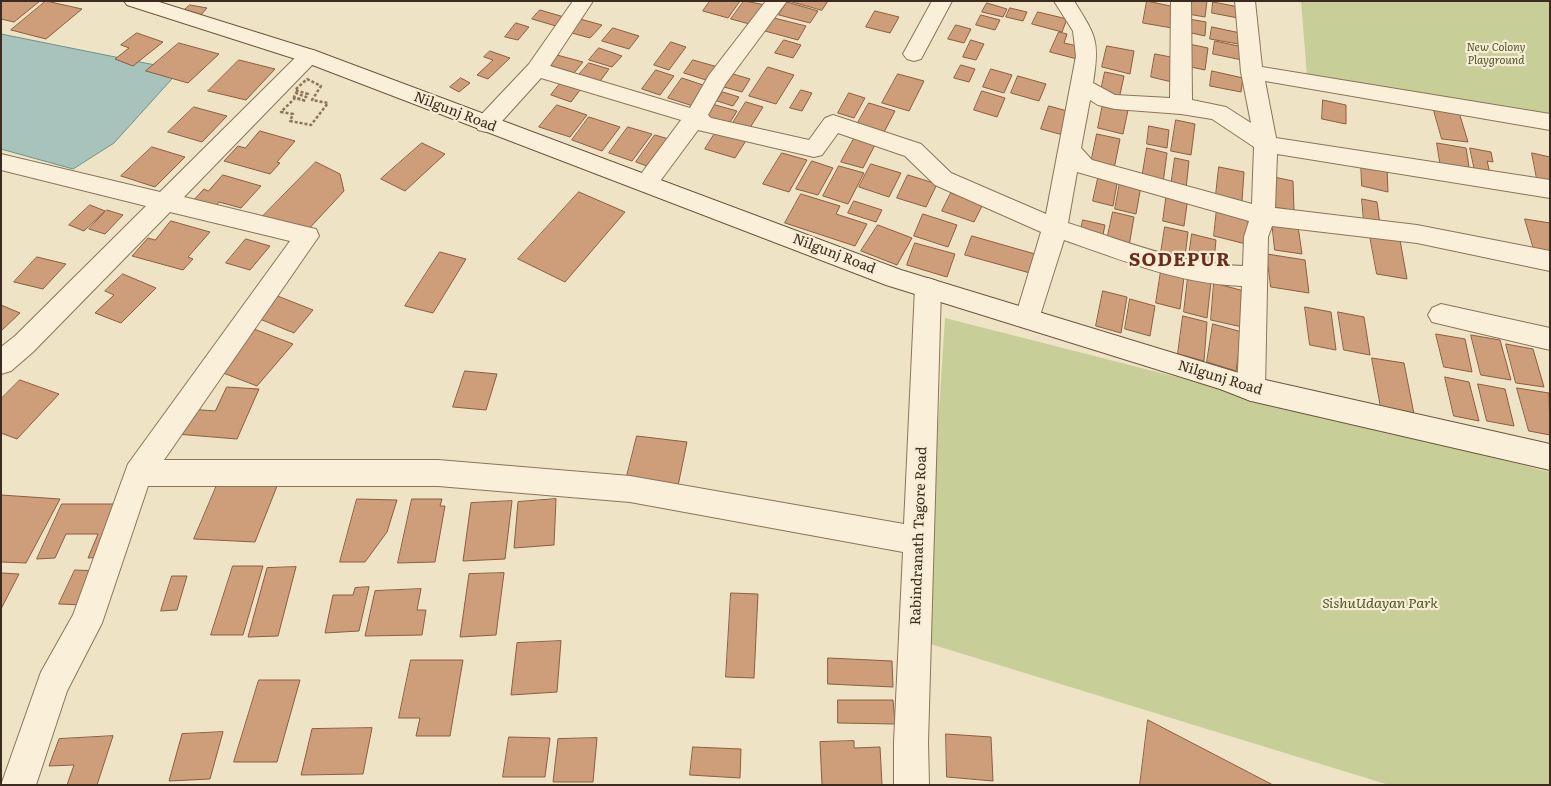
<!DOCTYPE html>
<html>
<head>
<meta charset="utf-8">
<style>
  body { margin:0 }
  #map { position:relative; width:1551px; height:786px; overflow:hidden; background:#efe3c5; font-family:Literata,serif }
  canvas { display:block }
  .frame { position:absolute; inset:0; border:2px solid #3b2c1f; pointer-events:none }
</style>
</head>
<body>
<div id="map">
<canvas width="1551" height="786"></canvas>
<div class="frame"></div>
</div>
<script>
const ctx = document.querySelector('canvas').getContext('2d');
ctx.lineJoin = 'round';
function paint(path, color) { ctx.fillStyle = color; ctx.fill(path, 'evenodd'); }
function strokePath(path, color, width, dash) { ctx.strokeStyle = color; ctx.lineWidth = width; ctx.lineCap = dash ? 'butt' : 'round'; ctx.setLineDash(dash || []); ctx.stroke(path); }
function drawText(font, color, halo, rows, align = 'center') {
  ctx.font = font + ' Literata,serif'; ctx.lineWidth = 4.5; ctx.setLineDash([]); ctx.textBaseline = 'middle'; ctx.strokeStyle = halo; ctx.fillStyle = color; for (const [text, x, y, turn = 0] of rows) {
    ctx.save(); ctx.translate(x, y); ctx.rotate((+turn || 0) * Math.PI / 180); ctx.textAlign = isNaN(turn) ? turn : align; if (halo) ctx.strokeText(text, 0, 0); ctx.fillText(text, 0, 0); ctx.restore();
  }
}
const green = new Path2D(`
  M1301 1H1550V119L1307 76Z
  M945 318 1550 472V785H1389L924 642Z`);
const water = new Path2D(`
  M1 34 180 70 114 143 73 169 1 149Z`);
const building = new Path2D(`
  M1 1H40L14 22 1 19Z
  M46 1 82 9 46 39 11 30Z
  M710 1H740L728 18 703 11Z
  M744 1 766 5 753 25 731 19Z
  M789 1H828L822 10Z
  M1147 1 1175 7 1172 28 1143 23Z
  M1190 1H1207L1205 17 1188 14Z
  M787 2 818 11 810 23 779 15Z
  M1213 2 1239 7 1238 18 1212 13Z
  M987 3 1007 9 1003 17 982 12Z
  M190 5 207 8 200 16 182 12Z
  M1010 8 1027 12 1023 21 1006 17Z
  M540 10 564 17 556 26 532 19Z
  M875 11 899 17 890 33 866 27Z
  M1038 12 1067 19 1062 32 1032 24Z
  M981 15 1000 20 995 30 976 25Z
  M774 18 806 26 798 40 765 31Z
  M580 19 602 25 590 38 568 32Z
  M1189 19 1206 22 1205 36 1187 32Z
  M516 23 529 27 518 40 505 37Z
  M956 25 971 29 964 43 948 39Z
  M1212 27 1245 34 1244 45 1210 39Z
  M613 28 639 36 629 49 602 41Z
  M1059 32 1067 34 1064 43 1082 47 1077 59 1050 52Z
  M137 33 163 42 133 66 115 59 129 48 121 45Z
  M784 40 801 45 793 58 775 53Z
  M971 40 984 44 976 60 963 57Z
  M1215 41 1243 47 1242 60 1213 54Z
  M671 42 686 47 669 70 654 65Z
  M179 43 219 54 188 83 146 71Z
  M1189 44 1208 48 1205 70 1186 66Z
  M1107 46 1134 51 1130 74 1102 67Z
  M599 48 622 56 612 67 589 60Z
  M490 51 510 58 488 79 477 75 493 60 484 57Z
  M1155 54 1176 58 1172 82 1151 77Z
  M557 55 583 62 574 73 549 65Z
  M239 60 275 69 246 100 208 91Z
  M693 60 718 67 709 81 684 73Z
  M589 63 609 69 598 84 577 77Z
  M961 65 975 69 969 82 954 78Z
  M768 67 794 75 776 104 749 96Z
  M991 69 1012 75 1004 93 983 87Z
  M656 70 674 76 660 95 642 89Z
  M1212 71 1243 78 1241 92 1210 86Z
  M1105 72 1124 76 1119 99 1100 95Z
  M733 74 750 79 742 92 724 87Z
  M898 74 924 81 909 111 882 103Z
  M1018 76 1046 84 1039 101 1011 93Z
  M461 78 470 83 459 92 450 87Z
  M682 78 706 86 693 106 668 98Z
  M563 80 583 86 571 102 551 95Z
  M801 90 812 93 802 111 790 108Z
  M982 91 1005 98 997 117 974 110Z
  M723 92 739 97 733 106 717 101Z
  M849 93 865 98 854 118 838 113Z
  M1323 100 1346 105V124L1322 119Z
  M746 102 763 107 748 131 731 126Z
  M869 103 895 111 882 136 855 128Z
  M712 104 737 111 729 124 703 116Z
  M1103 104 1128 110 1123 134 1098 128Z
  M557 105 587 115 570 137 539 127Z
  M1049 106 1071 112 1063 135 1041 129Z
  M194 107 227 116 202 142 168 132Z
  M1433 107 1458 109 1468 142 1442 139Z
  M589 117 620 127 602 151 572 140Z
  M1176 120 1195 124 1191 155 1171 151Z
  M1149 126 1169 130 1167 148 1147 144Z
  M628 127 652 134 632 161 609 153Z
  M717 130 747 139 735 158 705 149Z
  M260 131 295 141 277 162 280 163 270 174 224 161 238 146 245 148Z
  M1097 134 1120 139 1114 169 1091 163Z
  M655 135 672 140 652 168 636 162Z
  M856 135 877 141 863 168 841 162Z
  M422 143 445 154 405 191 381 179Z
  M1437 143 1466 148 1470 173 1441 168Z
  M152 147 185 157 155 187 121 176Z
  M1147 148 1167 153 1163 183 1142 178Z
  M1470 148 1491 152 1493 162 1487 161 1490 173 1475 171Z
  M782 153 807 160 789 192 763 184Z
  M1532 153 1550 157V182L1537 179Z
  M1175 158 1189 161 1186 189 1171 186Z
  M812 161 833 168 818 195 796 189Z
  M316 162 340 174 344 191 305 233 262 217Z
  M1361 162 1387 168 1388 192 1362 186Z
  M871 164 901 173 889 197 859 187Z
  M839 166 864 173 848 204 823 196Z
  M1219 167 1244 172 1242 201 1216 195Z
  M1099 174 1118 178 1113 206 1093 201Z
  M223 175 261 186 241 208 219 202 212 210 190 204 204 189 208 191Z
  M908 175 937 184 926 207 897 198Z
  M1269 176 1293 181 1294 211 1270 206Z
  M1120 182 1141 186 1136 214 1115 209Z
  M579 192 625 212 565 282 518 259Z
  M1167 192 1188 197 1184 226 1163 221Z
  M951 193 983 204 974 222 942 211Z
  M801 194 840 206 836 214 867 224 855 246 785 223Z
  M1362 199 1377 202 1380 225 1364 222Z
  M854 201 882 210 876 222 848 213Z
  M90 205 105 211 84 231 69 225Z
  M1217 208 1249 215 1246 244 1214 236Z
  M107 210 123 215 105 234 89 229Z
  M1113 212 1134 217 1129 246 1107 240Z
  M923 214 957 225 948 247 914 236Z
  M1525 219 1550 223V255L1535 253Z
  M1083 220 1105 225 1102 240 1080 234Z
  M171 221 210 232 188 257 193 259 183 270 132 256 148 238 155 240Z
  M1272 222 1298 226 1302 254 1275 250Z
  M878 225 912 238 897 265 861 251Z
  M1165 227 1188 232 1184 265 1160 259Z
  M1192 234 1216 240 1213 270 1188 264Z
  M972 236 1035 254 1030 273 965 255Z
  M1370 236 1400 240 1407 279 1377 274Z
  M246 239 270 246 250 270 226 263Z
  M915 243 955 254 947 277 907 265Z
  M440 252 466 259 433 313 405 306Z
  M1267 254 1305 260 1309 293 1271 287Z
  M37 257 66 264 43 289 14 282Z
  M1161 271 1184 277 1180 309 1156 303Z
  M123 274 156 288 121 323 95 313 114 295 105 291Z
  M1188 277 1211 282 1207 318 1184 312Z
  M1214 283 1244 291 1242 327 1211 320Z
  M1103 291 1127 297 1121 333 1096 326Z
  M275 295 313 310 294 333 255 317Z
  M1130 299 1155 306 1150 336 1125 329Z
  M1 305 20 313 1 331Z
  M1305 307 1331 312 1336 350 1310 345Z
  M1338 312 1364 317 1370 355 1344 350Z
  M1183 316 1207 322 1204 361 1178 354Z
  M1213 324 1242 332 1236 371 1207 362Z
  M254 329 293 344 257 386 218 371Z
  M1436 334 1465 339 1472 372 1444 367Z
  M1471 335 1500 340 1511 380 1481 375Z
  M1506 344 1533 349 1544 387 1516 383Z
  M1372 358 1404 363 1414 414 1381 408Z
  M465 371 497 374 486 410 453 407Z
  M1445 377 1469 382 1479 421 1454 416Z
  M20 380 59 394 17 439 1 433V399Z
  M1478 384 1505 389 1514 426 1487 421Z
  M227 387 259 389 237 439 176 434 189 409 215 411Z
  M1517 388 1549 393 1550 435 1529 431Z
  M637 436 687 442 678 486 626 480Z
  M220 478 279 481 255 542 194 539Z
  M1 495 60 499 26 563 1 562Z
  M357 499 397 500 387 532 365 562H340Z
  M412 499H442L440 506H445L435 562 398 563Z
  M556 499 554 545 514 548 518 502Z
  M512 501 505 559 463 561 471 503Z
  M62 504H124L101 557 88 558 98 534H66L55 558 37 559Z
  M233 566H263L243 635H211Z
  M296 567 278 636 248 637 267 568Z
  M75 570 101 571 85 605 59 604Z
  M1 573 19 574 1 609Z
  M504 573 496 635 460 637 469 574Z
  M172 576H187L177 610 161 611Z
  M369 587 359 631 325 633 333 595H353L355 588Z
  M421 589 417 610H426L422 635 365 636 375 591Z
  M731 593 758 594 754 678 726 677Z
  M561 641 557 692 511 695 517 643Z
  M828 658 892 661 893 687 828 684Z
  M411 660H463L450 736H416L420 718H399Z
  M259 680H300L277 762H234Z
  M838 700H893L895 724 838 723Z
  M1148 720 1273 785H1140Z
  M372 728 363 774 301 775 312 729Z
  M223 732 210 779 169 781 182 734Z
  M946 734 991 737 993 781 947 777Z
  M113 736 97 785H67L74 765 49 766 59 739Z
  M509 737 550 738 545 777H503Z
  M597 738 593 782H553L558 739Z
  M854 741V748L880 747 882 785H822L820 742Z
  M693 747 741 749 740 778 690 775Z`);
const path = new Path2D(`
  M307 79 321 86 312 100 328 103 311 125 290 121 293 114 281 112 295 98 306 101 294 97 296 93 306 97 308 94 295 90Z`);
const street = new Path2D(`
  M573 1H593L550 66 690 108 709 75 766 1H787L726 83 708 115 711 118 809 140 825 118 833 115 921 144 951 173 1046 214 1076 56 1073 31 1054 1H1074C1096 36 1100 41 1093 83L1115 95 1170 98 1171 1H1191L1192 100 1226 107 1251 123 1241 72 1235 1H1255L1262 67 1550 114V130L1265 81 1276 138 1550 180V198L1277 154 1275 208 1417 225 1550 251V271L1417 243 1272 226 1268 237 1265 389 1261 397 1251 401 1241 397 1237 389 1242 286C1179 284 1122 260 1064 240L1037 325 1028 329 1019 325 1015 318 1041 232 935 185 905 156 838 133 822 155 814 157 698 130 655 188 647 191 639 188 635 182 681 120 541 78 494 130 486 132 478 130 475 124 478 118 529 64ZM1090 100 1098 105 1115 109 1181 114 1212 119 1254 147 1252 204 1092 160 1081 148ZM1077 172 1249 221 1244 237 1243 266C1180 264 1127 242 1068 223Z
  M932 1H952L921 59 914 61 907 59 903 54Z
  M309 49 316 51 320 56 316 61 184 197 307 227 316 229 319 236 164 460H438L630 476 904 524 915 288 919 281 928 278 937 281 941 288 928 742 929 785H894V742L903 552 630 502 438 486H148L102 623 67 691 36 785H1L41 672 73 615 128 464 290 241 170 212 33 352 11 371 1 374V347L15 336 146 206 1 170V154L160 192 302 51Z
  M1441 304 1550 328V350L1432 322 1428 315 1432 308Z`);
const secondary = new Path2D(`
  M124 1H156L316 51 901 270 1252 377 1550 444V470L1251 401 1220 389 886 285 302 61 127 5Z`);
const farParknames = [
  ["New Colony",1496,48],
  ["Playground",1496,61]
];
const streetNames = [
  ["Nilgunj Road",455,112,21],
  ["Nilgunj Road",834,254,21],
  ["Nilgunj Road",1220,378,17],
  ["Rabindranath Tagore Road",919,536,-88]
];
const parkNames = [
  ["SishuUdayan Park",1380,604]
];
const districtNames = [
  ["SODEPUR",1180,260]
];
paint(green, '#c8ce98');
paint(water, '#a7c3bb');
strokePath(water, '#6d9289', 1);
paint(building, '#ce9d7a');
strokePath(building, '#8b5e3f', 1);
strokePath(street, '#8b745a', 2);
strokePath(secondary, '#6d553d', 2);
strokePath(path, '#8b745a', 2.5, [3, 2]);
paint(street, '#faf0d9');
paint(secondary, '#faf0d9');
drawText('italic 11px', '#4b5825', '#f7edd5', farParknames);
drawText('14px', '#3b2c1f', '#f7edd5', streetNames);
drawText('italic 14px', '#4b5825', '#f7edd5', parkNames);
ctx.letterSpacing = '1px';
drawText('bold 19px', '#692d1d', '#f7edd5', districtNames);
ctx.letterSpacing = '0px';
</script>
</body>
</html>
